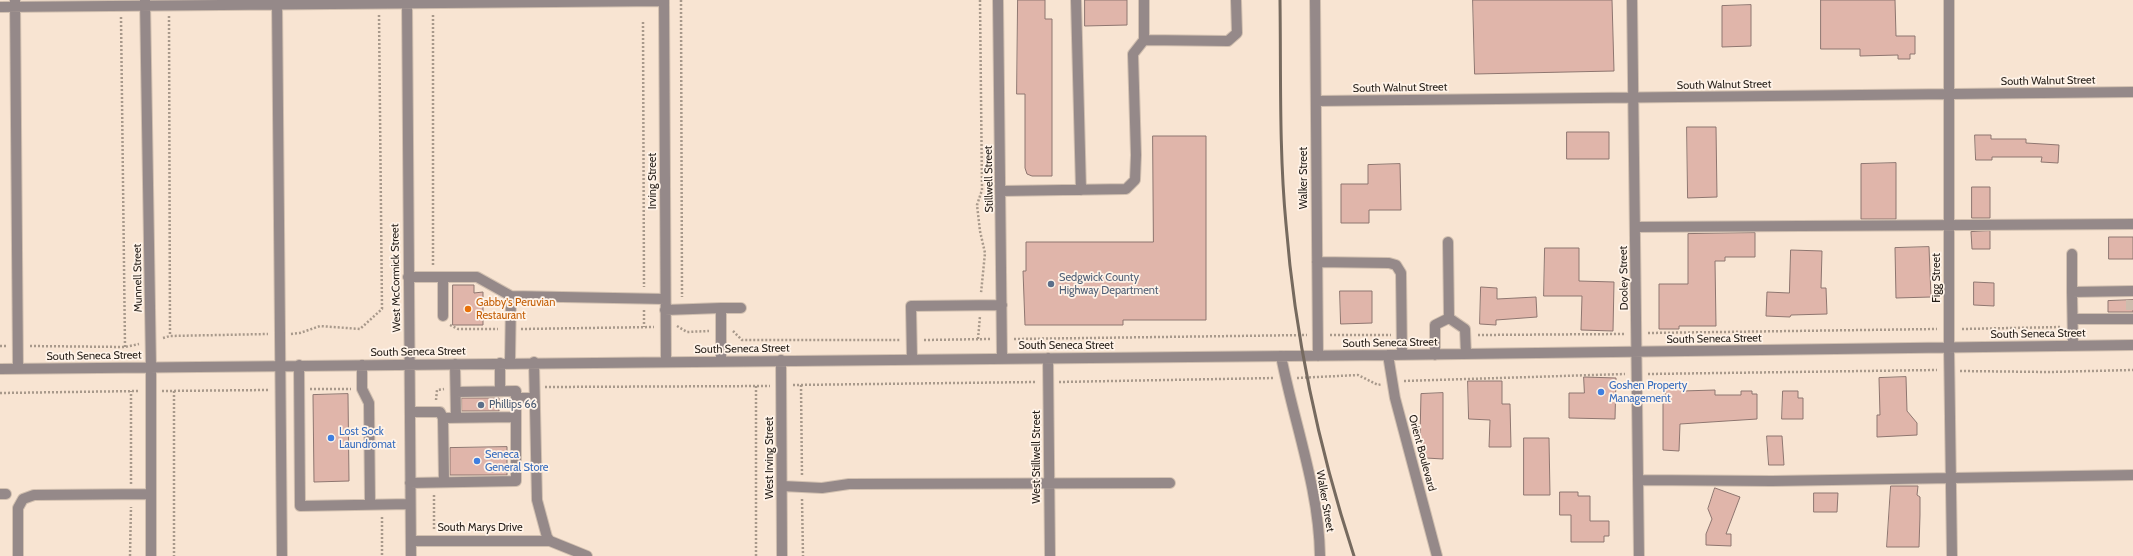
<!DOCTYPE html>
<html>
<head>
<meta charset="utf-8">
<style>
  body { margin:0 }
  canvas { display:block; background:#f8e4d2 }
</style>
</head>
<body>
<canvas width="2133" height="556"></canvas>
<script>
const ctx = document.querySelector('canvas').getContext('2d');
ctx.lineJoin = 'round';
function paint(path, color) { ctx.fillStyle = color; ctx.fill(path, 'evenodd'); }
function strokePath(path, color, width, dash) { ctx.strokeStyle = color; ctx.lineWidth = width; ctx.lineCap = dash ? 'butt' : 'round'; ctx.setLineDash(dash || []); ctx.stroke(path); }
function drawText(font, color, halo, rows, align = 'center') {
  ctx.font = font + ' Cabin,sans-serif'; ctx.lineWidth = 3.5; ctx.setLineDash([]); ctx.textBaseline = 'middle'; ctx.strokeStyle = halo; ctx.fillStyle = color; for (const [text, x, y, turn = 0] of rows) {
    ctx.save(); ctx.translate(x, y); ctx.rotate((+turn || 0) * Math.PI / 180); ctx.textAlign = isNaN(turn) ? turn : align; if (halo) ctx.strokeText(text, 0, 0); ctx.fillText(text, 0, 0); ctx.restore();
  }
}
const building = new Path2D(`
  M1018 0H1045V19H1052V176H1032L1027 174 1025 168V94H1017Z
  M1085 0H1127V25L1085 26Z
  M1473 0H1612L1614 71 1475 74Z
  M1821 0H1895L1896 36H1915V54H1910V59H1898V55L1860 56V49H1821Z
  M1751 5V46L1722 47V6Z
  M1687 127H1716L1717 197 1688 198Z
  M1567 132H1609V159H1567Z
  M1975 135H1991V139H2026V143L2059 145 2058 163 2041 162 2042 157H1992V160H1976Z
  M1153 136H1206V320H1123V325H1025L1023 271H1026V242H1153Z
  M1896 163V219H1861V164Z
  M1400 164 1401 210H1369V223H1341V184H1368V165Z
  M1972 187H1990V218H1972Z
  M1990 231V249H1972L1971 232Z
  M1755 233V257H1725V261H1715L1716 326H1679V329H1659V284H1688V234Z
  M2109 237H2133V259H2109Z
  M1929 247 1931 297 1896 298 1895 248Z
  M1545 248H1579V281L1614 282 1613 331 1581 330 1582 296H1544Z
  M1791 250 1822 251 1821 288H1826L1827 314 1791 315 1790 317 1766 316 1767 292 1789 293Z
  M1974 282 1994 283V306L1974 305Z
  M453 285H474V293L483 292V325H453Z
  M1481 287 1497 288V299L1536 297 1537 317 1496 320V325L1480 324Z
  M1340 291H1372V323L1341 324Z
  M2133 300V312H2108V301Z
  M1584 377 1616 378 1615 419 1569 418V393H1584Z
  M1906 377 1907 411 1917 423V435L1877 437V415H1880L1879 378Z
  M1468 381H1502V404H1510L1511 447H1489L1490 420 1469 419Z
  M1665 389H1682V391L1715 390V395H1741V391H1752V394H1757V419L1680 424 1679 451 1663 450V395H1665Z
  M1783 391H1798V398H1803V419H1782Z
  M1443 393V459L1426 458 1420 437 1421 394Z
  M348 394 349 481 314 482 313 395Z
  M462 398H499V411H462Z
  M1767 436H1782L1784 465H1769Z
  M1524 438H1549L1550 495H1524Z
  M507 447V475H450V448Z
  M1891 486H1918L1917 495 1920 497V515L1919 547H1887Z
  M1715 488 1740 497 1726 534H1731V546L1706 545V534L1712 519 1708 509Z
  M1560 492H1578V496H1590V521H1609V536H1604V542H1571V515H1560Z
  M1814 493H1838L1837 512H1814Z`);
const minorTunnel = new Path2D(`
  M2131 300V316`);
const path = new Path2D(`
  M681 0 682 297
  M980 0 982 190 977 205 980 231 985 253 981 293
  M433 15V266
  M169 16 170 336
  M121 17 125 347
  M643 22 644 287
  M644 310V327
  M450 325 458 329H498
  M677 326 687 332 709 331
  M521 329 654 327
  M1962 329 2061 327
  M733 331 742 340H901
  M1648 333 1937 329
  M291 334 300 333 320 326 360 329 382 309 379 14
  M1330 335H1391
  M1478 335 1625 334
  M163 338 170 336 268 334
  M978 339 980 316
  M1014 339 1307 335
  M924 340 991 339
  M0 346H7
  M30 346 125 347 139 344
  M1960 371 2049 372 2133 370
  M1648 374 1937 370
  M1297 378 1358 375 1378 385 1382 384
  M1404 381 1625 374
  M1059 382 1274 378
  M793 385 1036 382
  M801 385 802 476
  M756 386V556
  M545 387 770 386
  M310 389H351
  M162 391 269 390
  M174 391V556
  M0 393 139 391
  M436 400 437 390 444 389
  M131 484V391
  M434 495V530
  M802 499 803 556
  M382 517V556
  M130 556 131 507`);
const minor = new Path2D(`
  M15 0 18 369
  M145 0 151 367V556
  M277 0 282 556
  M407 0 411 556
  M664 0 666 361
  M998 0 1002 358
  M1076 0 1081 190
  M1144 0V40
  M1315 0 1318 356
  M1632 0 1639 556
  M1949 0V348L1952 556
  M0 7 664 1
  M1316 101 2133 92
  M1001 191 1126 189 1135 180 1136 155 1133 54 1144 40 1228 41 1237 33 1236 0
  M1635 227 2133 224
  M2072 254V292
  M1317 262 1389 263 1396 265 1401 273 1402 355
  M408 277H477L511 296
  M443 277V316
  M721 308H741
  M665 310 721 308V361
  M1449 318 1465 329 1466 354
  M2073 319H2133
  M2073 346 2072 292 2133 291
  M1388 355 1395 398 1437 556
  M1435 355V325L1449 318 1448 242
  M1281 356C1294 423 1319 488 1320 556
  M1048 358 1050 556
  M912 359 911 306 1002 305
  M781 360 782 556
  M534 362 537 500 547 537 550 541 587 556
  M500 363V391
  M510 363 511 296 665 299
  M455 364 456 418
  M299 365 300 506 410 504
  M362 365V389L369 403 370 504
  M0 369 1388 355 2133 345
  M456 392 516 391V398
  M410 412H440L443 418 444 482
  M443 418 516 417
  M1639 480 1772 481 2133 475
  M410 483 516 481V398H534
  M782 486 822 488 849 484 1170 483
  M0 494H6
  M411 541H550
  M18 556V508L23 499 34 495 151 494`);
const rail = new Path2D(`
  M1280 0C1281 75 1279 150 1286 224 1295 337 1319 449 1354 556`);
const markers = [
  [1051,284,4,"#5c6f8a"],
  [468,309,4,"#e8710a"],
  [1601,392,4,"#3f7fe0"],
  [481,405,4,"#5c6f8a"],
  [331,438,4,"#3f7fe0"],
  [477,461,4,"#3f7fe0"]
];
const streetNames = [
  ["South Walnut Street",2048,81,-1],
  ["South Walnut Street",1724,85,-1],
  ["South Walnut Street",1400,88,-1],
  ["Walker Street",1304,178,-90],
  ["Stillwell Street",989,179,-91],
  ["Irving Street",653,181,-90],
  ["Munnell Street",138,278,-91],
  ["West McCormick Street",396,278,-91],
  ["Dooley Street",1624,278,-91],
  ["Figg Street",1937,278,-90],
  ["South Seneca Street",2038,334,-1],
  ["South Seneca Street",1714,339,-1],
  ["South Seneca Street",1390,343,-1],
  ["South Seneca Street",1066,346],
  ["South Seneca Street",742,349,-1],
  ["South Seneca Street",418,352,-1],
  ["South Seneca Street",94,356,-1],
  ["Orient Boulevard",1422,453,75],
  ["West Stillwell Street",1037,457,-90],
  ["West Irving Street",770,458,-90],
  ["Walker Street",1325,501,80],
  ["South Marys Drive",480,528]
];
const serviceNames = [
  ["Sedgwick County",1059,278],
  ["Highway Department",1059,291],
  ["Phillips 66",489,405]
];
const foodNames = [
  ["Gabby's Peruvian",476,303],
  ["Restaurant",476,316]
];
const shopNames = [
  ["Goshen Property",1609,386],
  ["Management",1609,399],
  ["Lost Sock",339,432],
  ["Laundromat",339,445],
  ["Seneca",485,455],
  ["General Store",485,468]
];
paint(building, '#e0b5aa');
strokePath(building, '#8e7670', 1);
strokePath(minorTunnel, '#cebcad', 10, [10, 5]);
strokePath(minor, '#d2c0b0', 12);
strokePath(path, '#a8998b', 2.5, [2, 2]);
strokePath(minor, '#958989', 10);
strokePath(rail, '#766a5f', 3);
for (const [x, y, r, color] of markers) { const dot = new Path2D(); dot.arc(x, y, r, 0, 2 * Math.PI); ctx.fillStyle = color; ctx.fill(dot); strokePath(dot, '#fff3e8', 1.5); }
drawText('11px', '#241d17', '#fff3e8', streetNames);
drawText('11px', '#4e5e75', '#fff3e8', serviceNames, 'left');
drawText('11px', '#c56008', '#fff3e8', foodNames, 'left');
drawText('11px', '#366cbe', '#fff3e8', shopNames, 'left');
</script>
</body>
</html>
